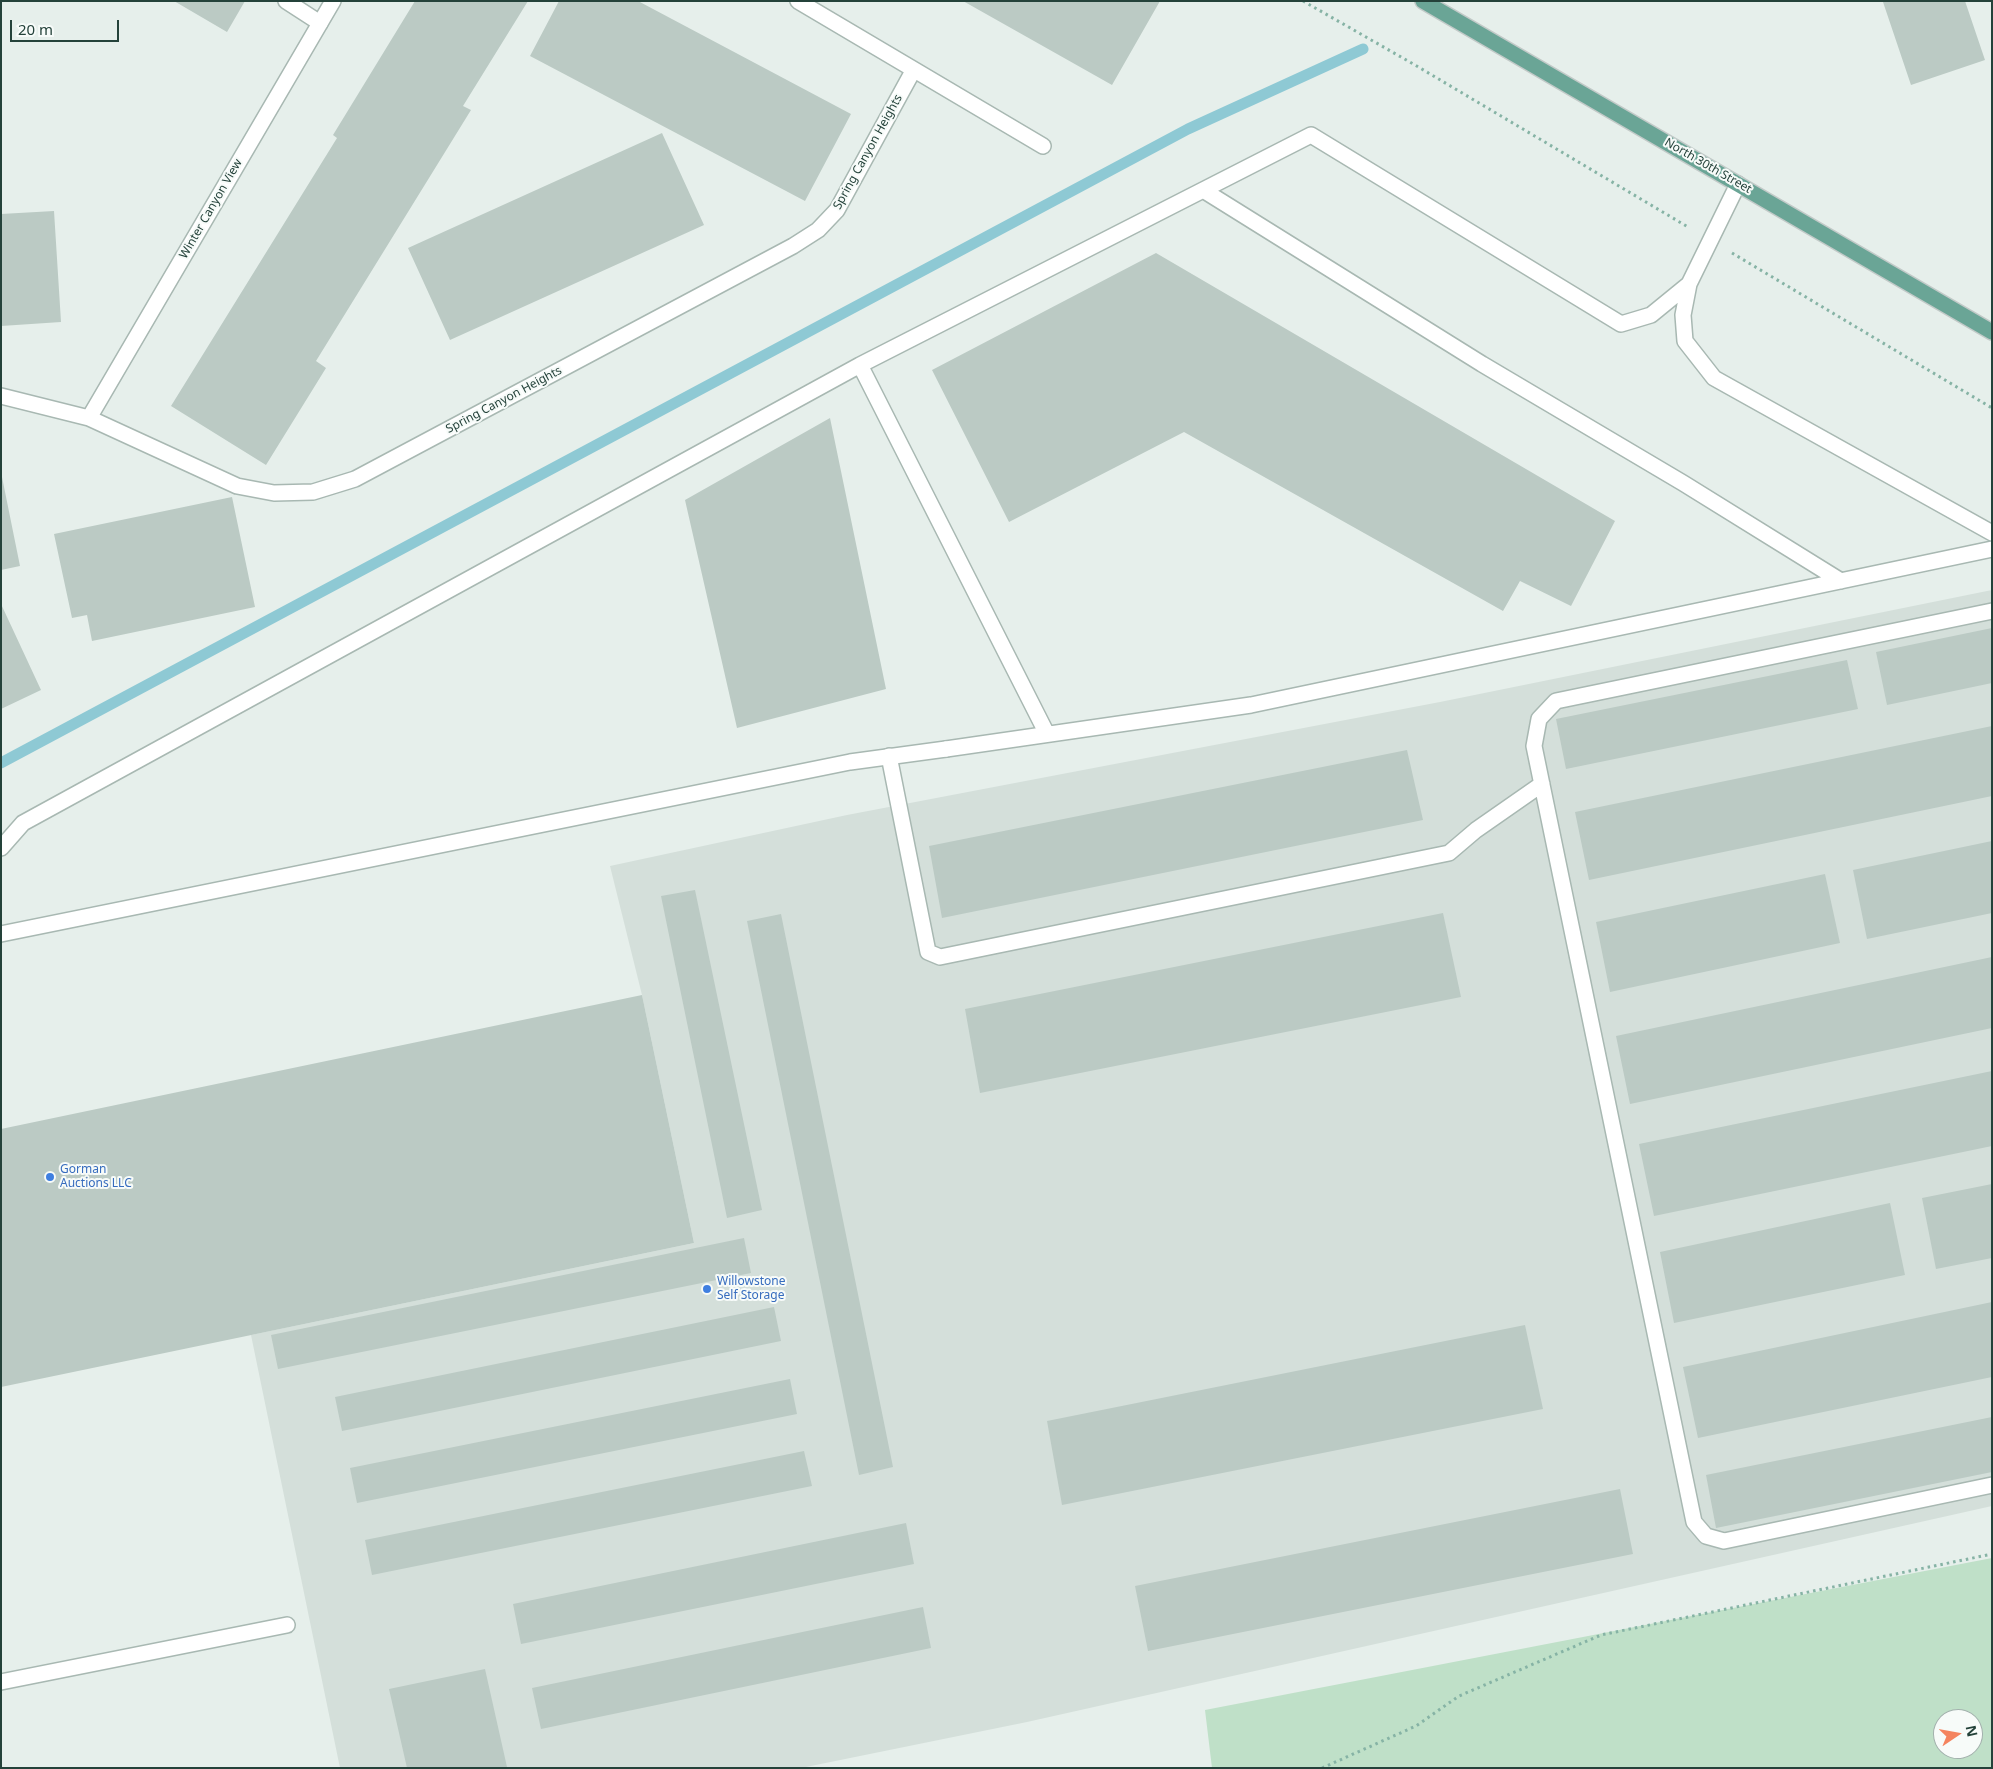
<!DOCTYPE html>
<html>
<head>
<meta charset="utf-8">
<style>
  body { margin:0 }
  #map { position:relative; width:1993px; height:1769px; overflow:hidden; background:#e6efeb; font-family:"Noto Sans",sans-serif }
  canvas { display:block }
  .frame { position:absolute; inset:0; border:2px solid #24423a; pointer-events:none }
  .north { position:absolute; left:1933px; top:1709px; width:50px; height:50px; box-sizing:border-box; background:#f7fbf9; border:1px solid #a3b1ad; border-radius:50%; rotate:78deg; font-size:14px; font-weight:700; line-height:20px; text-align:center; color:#24423a }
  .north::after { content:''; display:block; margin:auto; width:18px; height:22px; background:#f4845f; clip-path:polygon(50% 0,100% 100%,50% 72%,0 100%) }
  .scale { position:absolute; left:10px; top:20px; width:109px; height:22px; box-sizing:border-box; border:2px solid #24423a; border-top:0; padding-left:6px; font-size:15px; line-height:18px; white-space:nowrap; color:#24423a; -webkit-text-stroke:4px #f7fbf9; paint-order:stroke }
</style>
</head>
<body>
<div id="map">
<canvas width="1993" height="1769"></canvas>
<div class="frame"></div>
<div class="north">N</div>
<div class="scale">20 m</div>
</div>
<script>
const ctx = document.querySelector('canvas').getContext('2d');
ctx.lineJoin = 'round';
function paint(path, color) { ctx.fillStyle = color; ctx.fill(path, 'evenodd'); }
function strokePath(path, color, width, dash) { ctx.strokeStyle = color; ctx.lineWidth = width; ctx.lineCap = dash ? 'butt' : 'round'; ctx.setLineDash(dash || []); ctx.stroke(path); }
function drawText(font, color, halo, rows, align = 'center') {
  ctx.font = font + ' "Noto Sans",sans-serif'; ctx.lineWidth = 4; ctx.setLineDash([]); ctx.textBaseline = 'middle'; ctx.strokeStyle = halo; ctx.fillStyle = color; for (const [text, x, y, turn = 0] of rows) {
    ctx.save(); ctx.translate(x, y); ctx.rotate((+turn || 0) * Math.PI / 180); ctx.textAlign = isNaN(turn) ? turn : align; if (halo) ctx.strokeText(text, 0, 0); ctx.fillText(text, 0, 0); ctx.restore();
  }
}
const built = new Path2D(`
  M1992 590V1506L1027 1722 801 1768H340L251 1335 694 1243 642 995 610 866 847 815 1440 702Z`);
const green = new Path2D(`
  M1992 1558V1768H1212L1205 1710ZM1943 1719H1973V1749H1943Z`);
const stream = new Path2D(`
  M1 763 1188 129 1363 49`);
const building = new Path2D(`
  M174 1H245L227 32Z
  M415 1H528L463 106 471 110 316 361 326 368 266 465 171 406 337 138 333 135Z
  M559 1H638L851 114 805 201 530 56Z
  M963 1H1160L1112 85Z
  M1887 1H1965L1985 60 1911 85 1883 2Z
  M662 133 704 225 450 340 408 248Z
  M54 211 61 322 1 326V214Z
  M1156 253 1615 521 1571 606 1520 581 1503 611 1184 432 1009 522 932 370Z
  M830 418 886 689 737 728 685 500Z
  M2 477 20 566 1 570V478Z
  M232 497 255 607 92 641 87 615 72 618 54 534Z
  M1 604 41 690 1 709Z
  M1992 628V683L1887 705 1876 652Z
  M1847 660 1858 709 1566 769 1556 719Z
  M1992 726V796L1589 880 1575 812Z
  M1407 750 1423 820 942 918 929 846Z
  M1992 841V913L1867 939 1853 870Z
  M1825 874 1840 943 1610 992 1596 922Z
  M695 890 762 1210 727 1218 661 896Z
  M1443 913 1461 997 980 1093 965 1009Z
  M781 914 893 1467 859 1475 747 921Z
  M1992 957V1028L1630 1104 1616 1036Z
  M642 995 694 1243 1 1387V1129Z
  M1992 1071V1146L1654 1216 1639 1144Z
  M1992 1184V1258L1936 1269 1922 1198Z
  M1890 1203 1905 1275 1674 1323 1660 1252Z
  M744 1238 751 1273 278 1369 271 1335Z
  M1992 1302V1377L1698 1438 1683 1367Z
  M774 1307 781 1341 342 1431 335 1397Z
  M1525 1325 1543 1409 1062 1505 1047 1421Z
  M790 1379 797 1414 357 1503 350 1468Z
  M1992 1417V1472L1716 1528 1706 1475Z
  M804 1451 812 1486 372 1575 365 1540Z
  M1620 1489 1633 1554 1148 1651 1135 1586Z
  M906 1523 914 1564 521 1644 513 1604Z
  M923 1607 931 1648 541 1729 532 1688Z
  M485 1669 507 1767 407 1768 389 1689Z`);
const path = new Path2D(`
  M1303 1 1415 65 1688 227
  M1732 253 1992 408
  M1322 1768 1416 1726 1459 1696 1601 1635 1992 1554`);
const lane = new Path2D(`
  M286 1 320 23
  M1203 190 1482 364 1683 483 1841 581
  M1689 284 1683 315 1685 341 1714 378 1992 533
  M860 365 1047 734
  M1992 611 1556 701 1539 719 1534 746 1694 1522 1706 1536 1724 1541 1992 1485
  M946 749 1251 705 1992 549
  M889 756 928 952 940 957 1449 853 1476 830 1542 784
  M1 848 23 823 860 365 1311 135 1621 324 1651 315 1689 284 1738 184
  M1 1682 287 1625`);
const street = new Path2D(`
  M798 1 1043 146
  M1 396 89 418 237 486 274 493 313 492 355 479 793 246 818 230 837 210 913 71
  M89 418 333 1
  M1 934 850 762 946 749`);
const primary = new Path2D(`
  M1423 1 1992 332`);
const markers = [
  [50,1177,5,"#3f7fe0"],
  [707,1289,5,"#3f7fe0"]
];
const streetNames = [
  ["Spring Canyon Heights",868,152,-61],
  ["North 30th Street",1708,166,30],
  ["Winter Canyon View",211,209,-60],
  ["Spring Canyon Heights",504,400,-28]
];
const shopNames = [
  ["Gorman",60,1170],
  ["Auctions LLC",60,1184],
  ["Willowstone",717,1282],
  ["Self Storage",717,1296]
];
paint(built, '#d4dfda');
paint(green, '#bfe0c8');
strokePath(stream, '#8ec9d4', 11);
paint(building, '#bbcac4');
strokePath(lane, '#a8b8b2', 18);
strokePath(street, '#a8b8b2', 18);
strokePath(primary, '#c2cac8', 18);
strokePath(path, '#86b3a5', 3, [2.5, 4]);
strokePath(lane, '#fff', 15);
strokePath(street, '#fff', 15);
strokePath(primary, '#6aa596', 15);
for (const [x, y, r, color] of markers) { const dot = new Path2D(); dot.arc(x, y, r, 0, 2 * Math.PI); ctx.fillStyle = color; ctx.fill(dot); strokePath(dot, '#f7fbf9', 2); }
drawText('12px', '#24423a', '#f7fbf9', streetNames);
drawText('12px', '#366cbe', '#f7fbf9', shopNames, 'left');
</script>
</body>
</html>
